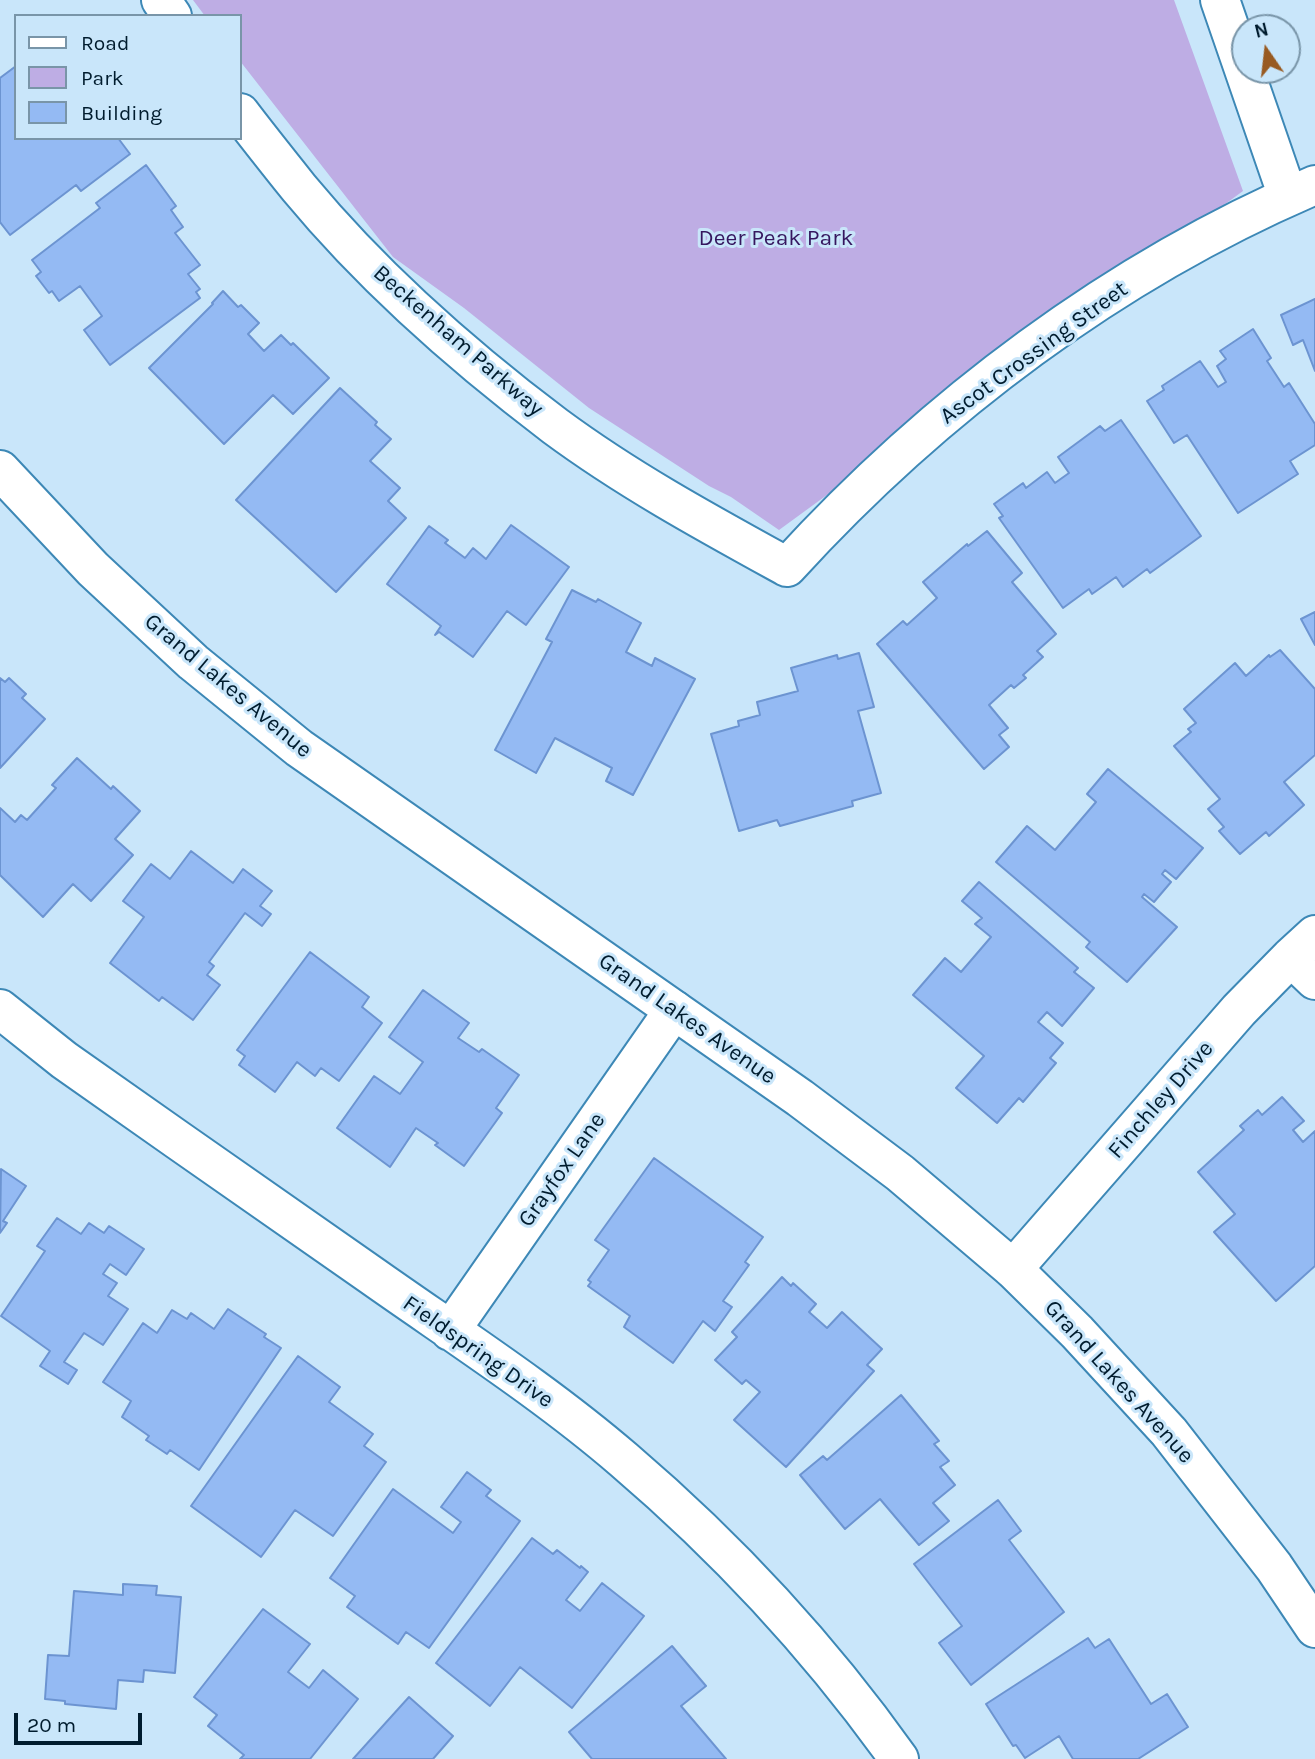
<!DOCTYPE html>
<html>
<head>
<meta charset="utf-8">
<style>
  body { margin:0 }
  #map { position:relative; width:1315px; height:1759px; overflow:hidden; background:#c9e6fa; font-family:Karla,sans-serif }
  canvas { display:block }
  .legend { position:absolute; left:14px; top:14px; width:228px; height:126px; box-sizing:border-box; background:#c9e6fa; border:2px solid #7995a8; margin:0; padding:9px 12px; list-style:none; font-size:21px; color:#001c2e }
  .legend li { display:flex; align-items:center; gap:14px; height:35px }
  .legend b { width:35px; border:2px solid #7995a8 }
  .north { position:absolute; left:1231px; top:14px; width:70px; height:70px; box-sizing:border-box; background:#c9e6fa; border:2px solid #7995a8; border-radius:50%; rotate:346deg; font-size:19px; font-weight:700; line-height:28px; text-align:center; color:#001c2e }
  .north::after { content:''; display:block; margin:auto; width:24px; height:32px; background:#985a21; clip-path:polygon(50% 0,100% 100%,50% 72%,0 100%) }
  .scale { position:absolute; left:14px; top:1713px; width:128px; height:32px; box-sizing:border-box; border:4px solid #001c2e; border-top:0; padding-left:9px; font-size:21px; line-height:24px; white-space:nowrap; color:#001c2e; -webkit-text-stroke:5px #c9e6fa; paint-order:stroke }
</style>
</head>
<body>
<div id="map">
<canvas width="1315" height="1759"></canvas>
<ul class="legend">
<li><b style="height:9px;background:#fff"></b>Road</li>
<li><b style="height:19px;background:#beade4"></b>Park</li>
<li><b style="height:19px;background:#94baf3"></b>Building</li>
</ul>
<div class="north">N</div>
<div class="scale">20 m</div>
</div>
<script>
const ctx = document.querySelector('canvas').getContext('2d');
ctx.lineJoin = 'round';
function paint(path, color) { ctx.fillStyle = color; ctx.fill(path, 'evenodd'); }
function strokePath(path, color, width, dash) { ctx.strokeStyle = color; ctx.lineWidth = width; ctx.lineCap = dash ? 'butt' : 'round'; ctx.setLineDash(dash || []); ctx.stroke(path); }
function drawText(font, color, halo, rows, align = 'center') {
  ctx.font = font + ' Karla,sans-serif'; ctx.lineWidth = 6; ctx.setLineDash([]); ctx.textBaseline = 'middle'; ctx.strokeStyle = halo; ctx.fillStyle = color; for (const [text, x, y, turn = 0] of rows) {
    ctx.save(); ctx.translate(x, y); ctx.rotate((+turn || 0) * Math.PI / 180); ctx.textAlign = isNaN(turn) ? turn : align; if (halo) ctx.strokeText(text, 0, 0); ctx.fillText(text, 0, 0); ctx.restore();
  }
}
const green = new Path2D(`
  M193 0H1174L1243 191 779 530 731 497 709 486 589 408 464 308 393 257 240 61V16H205Z`);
const building = new Path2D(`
  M16 66V138H118L130 154 81 191 76 185 10 235 0 222V78Z
  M146 165 176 206 171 210 183 227 175 233 200 265 188 274 200 289 196 292 200 298 110 365 84 330 102 316 80 286 59 301 52 291 49 293 36 276 41 272 32 260 100 208 96 203Z
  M223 291 238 307 241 305 259 323 248 334 264 351 281 335 291 345 293 343 329 378 293 414 273 395 224 444 149 368 213 304 212 303Z
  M1315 299V371L1303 340 1293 345 1281 315Z
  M1253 329 1271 358 1267 361 1284 387 1289 383 1315 424V445L1290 461 1298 474 1238 513 1187 435 1174 443 1147 401 1164 390 1162 386 1200 361 1218 387 1226 382 1217 366 1226 359 1220 351Z
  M340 388 377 422 375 425 391 439 370 461 400 488 388 501 406 518 336 592 236 500Z
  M1121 420 1201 536 1150 573 1147 569 1123 587 1116 577 1092 594 1089 589 1063 608 999 518 1003 516 994 504 1023 483 1026 488 1047 472 1055 483 1069 473 1058 457 1100 426 1105 431Z
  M511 525 569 567 526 625 507 611 473 657 439 632 435 635 441 626 387 584 429 526 448 540 445 543 465 558 473 548 486 559Z
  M987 531 1022 573 1012 582 1056 634 1037 651 1043 657 1023 675 1026 678 1014 688 1011 685 989 705 1008 728 999 735 1009 747 984 769 877 644 903 621 907 625 937 598 923 582 967 544 968 546Z
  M572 590 596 602 598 599 641 623 626 652 652 666 655 658 695 679 633 795 606 781 612 768 555 738 536 773 495 750 552 642 546 639Z
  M1315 612V645L1301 619Z
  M1280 650 1315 689V755L1284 782 1304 805 1269 836 1266 832 1240 854 1219 831 1224 827 1208 809 1220 799 1174 746 1191 732 1188 729 1196 723 1184 709 1235 663 1246 676 1269 655 1270 657Z
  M859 653 874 707 858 711 881 793 852 801 853 806 780 826 777 820 739 831 711 734 739 726 738 721 760 715 757 702 798 691 791 668 837 655 838 659Z
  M0 678 5 682 9 678 26 694 22 698 45 719 0 768Z
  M77 758 111 789 113 786 140 811 115 839 133 855 91 901 73 884 43 917 0 875V808L15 822 21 815 27 820 56 788 52 785Z
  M1108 769 1203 848 1176 879 1165 870 1162 874 1171 882 1154 902 1144 894 1142 897 1177 927 1127 982 1086 947 1090 942 996 862 1027 826 1055 850 1096 802 1087 794Z
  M191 851 233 883 243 869 272 891 260 906 271 914 262 926 245 913 209 962 214 966 207 975 220 985 193 1020 162 997 159 1001 110 963 144 917 123 901 151 864 170 879Z
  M979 882 1078 968 1074 972 1094 988 1062 1026 1047 1012 1038 1022 1063 1043 1050 1058 1056 1063 1023 1102 1019 1098 997 1123 956 1088 984 1056 913 995 945 958 961 972 991 937 975 924 982 918 962 901Z
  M310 952 369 997 362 1007 382 1023 339 1081 321 1068 315 1076 297 1062 275 1092 239 1065 245 1056 237 1050Z
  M423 990 469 1023 458 1038 479 1052 482 1049 519 1075 496 1108 502 1113 464 1166 435 1145 438 1143 416 1128 390 1167 337 1128 374 1076 400 1094 423 1062 389 1037Z
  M1282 1097 1304 1121 1293 1130 1303 1142 1315 1131V1266L1276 1301 1214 1232 1235 1214 1198 1172 1244 1130 1240 1126 1258 1110 1262 1115Z
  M654 1158 763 1237 745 1262 749 1265 723 1301 732 1307 715 1331 703 1321 673 1363 624 1327 630 1316 588 1286 591 1282 588 1280 609 1250 595 1240Z
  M1 1169 26 1186 3 1221 7 1223 0 1233Z
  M57 1218 81 1234 89 1223 104 1233 109 1226 144 1249 126 1275 110 1264 103 1274 117 1283 108 1296 128 1309 103 1345 84 1333 64 1362 77 1370 68 1384 40 1366 50 1351 1 1316 45 1251 37 1246Z
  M782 1277 791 1286 793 1283 816 1304 809 1312 827 1328 842 1312 882 1349 867 1365 874 1371 786 1467 734 1420 760 1392 746 1380 742 1384 715 1360 737 1337 732 1332Z
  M228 1309 266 1334 264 1337 281 1348 199 1470 170 1450 167 1454 146 1440 149 1436 122 1417 131 1401 103 1382 143 1323 157 1333 172 1310 187 1319 191 1313 214 1329Z
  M298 1356 340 1387 329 1402 373 1434 364 1446 386 1462 333 1536 295 1510 261 1557 191 1506Z
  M901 1395 939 1441 934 1444 949 1461 940 1467 955 1485 933 1503 949 1521 919 1545 880 1499 845 1529 800 1475 823 1456 827 1460Z
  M467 1472 491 1490 486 1496 520 1521 429 1648 406 1632 398 1644 347 1607 355 1596 330 1578 393 1489 453 1533 461 1522 441 1507Z
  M998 1500 1021 1531 1009 1540 1064 1612 971 1685 939 1643 962 1626 914 1564Z
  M532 1538 553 1554 557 1550 580 1568 581 1566 588 1572 566 1600 580 1611 602 1583 644 1616 572 1708 520 1667 490 1706 436 1663Z
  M123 1584 157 1586 156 1595 181 1597 175 1673 144 1670 143 1682 118 1680 116 1709 65 1704V1701L45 1699 48 1655 69 1656 74 1591 123 1595Z
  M263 1609 310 1644 288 1672 309 1688 323 1670 358 1699 310 1759H240L244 1755 208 1726 217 1715 194 1697Z
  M1088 1638 1095 1648 1109 1639 1151 1704 1167 1694 1188 1727 1138 1759H1073L1059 1736 1025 1758 1016 1745 1013 1746 986 1704Z
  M672 1646 706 1686 681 1706 726 1759H592L569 1732Z
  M409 1697 453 1736 433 1759H353Z`);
const minor = new Path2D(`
  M161 0 172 16
  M1220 0 1288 197
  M240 113C259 138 279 163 299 188 371 275 465 358 555 426 628 480 707 523 787 567 933 407 1115 270 1315 185
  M1291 957 1315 980
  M0 1009 64 1060C166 1132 269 1204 371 1275 456 1335 545 1392 624 1460 727 1548 820 1648 899 1759
  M1013 1269 1239 1010 1291 957 1315 935
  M450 1331 674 1010`);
const tertiary = new Path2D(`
  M0 470 93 569 193 662 299 748 800 1098 900 1173 1013 1269 1077 1332 1169 1432 1274 1567 1315 1628`);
const parkNames = [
  ["Deer Peak Park",776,238]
];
const streetNames = [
  ["Beckenham Parkway",458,341,41],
  ["Ascot Crossing Street",1034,353,-36],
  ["Grand Lakes Avenue",228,686,40],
  ["Grand Lakes Avenue",687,1019,35],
  ["Finchley Drive",1161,1100,-49],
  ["Grayfox Lane",562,1170,-55],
  ["Fieldspring Drive",478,1352,35],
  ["Grand Lakes Avenue",1119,1382,48]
];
paint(green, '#beade4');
paint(building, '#94baf3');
strokePath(building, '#6c94d1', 2);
strokePath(minor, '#3d88b6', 42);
strokePath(tertiary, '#3d88b6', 42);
strokePath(minor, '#fff', 38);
strokePath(tertiary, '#fff', 38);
drawText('23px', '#36175f', '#c9e6fa', parkNames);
drawText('23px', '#001c2e', '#c9e6fa', streetNames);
</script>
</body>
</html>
